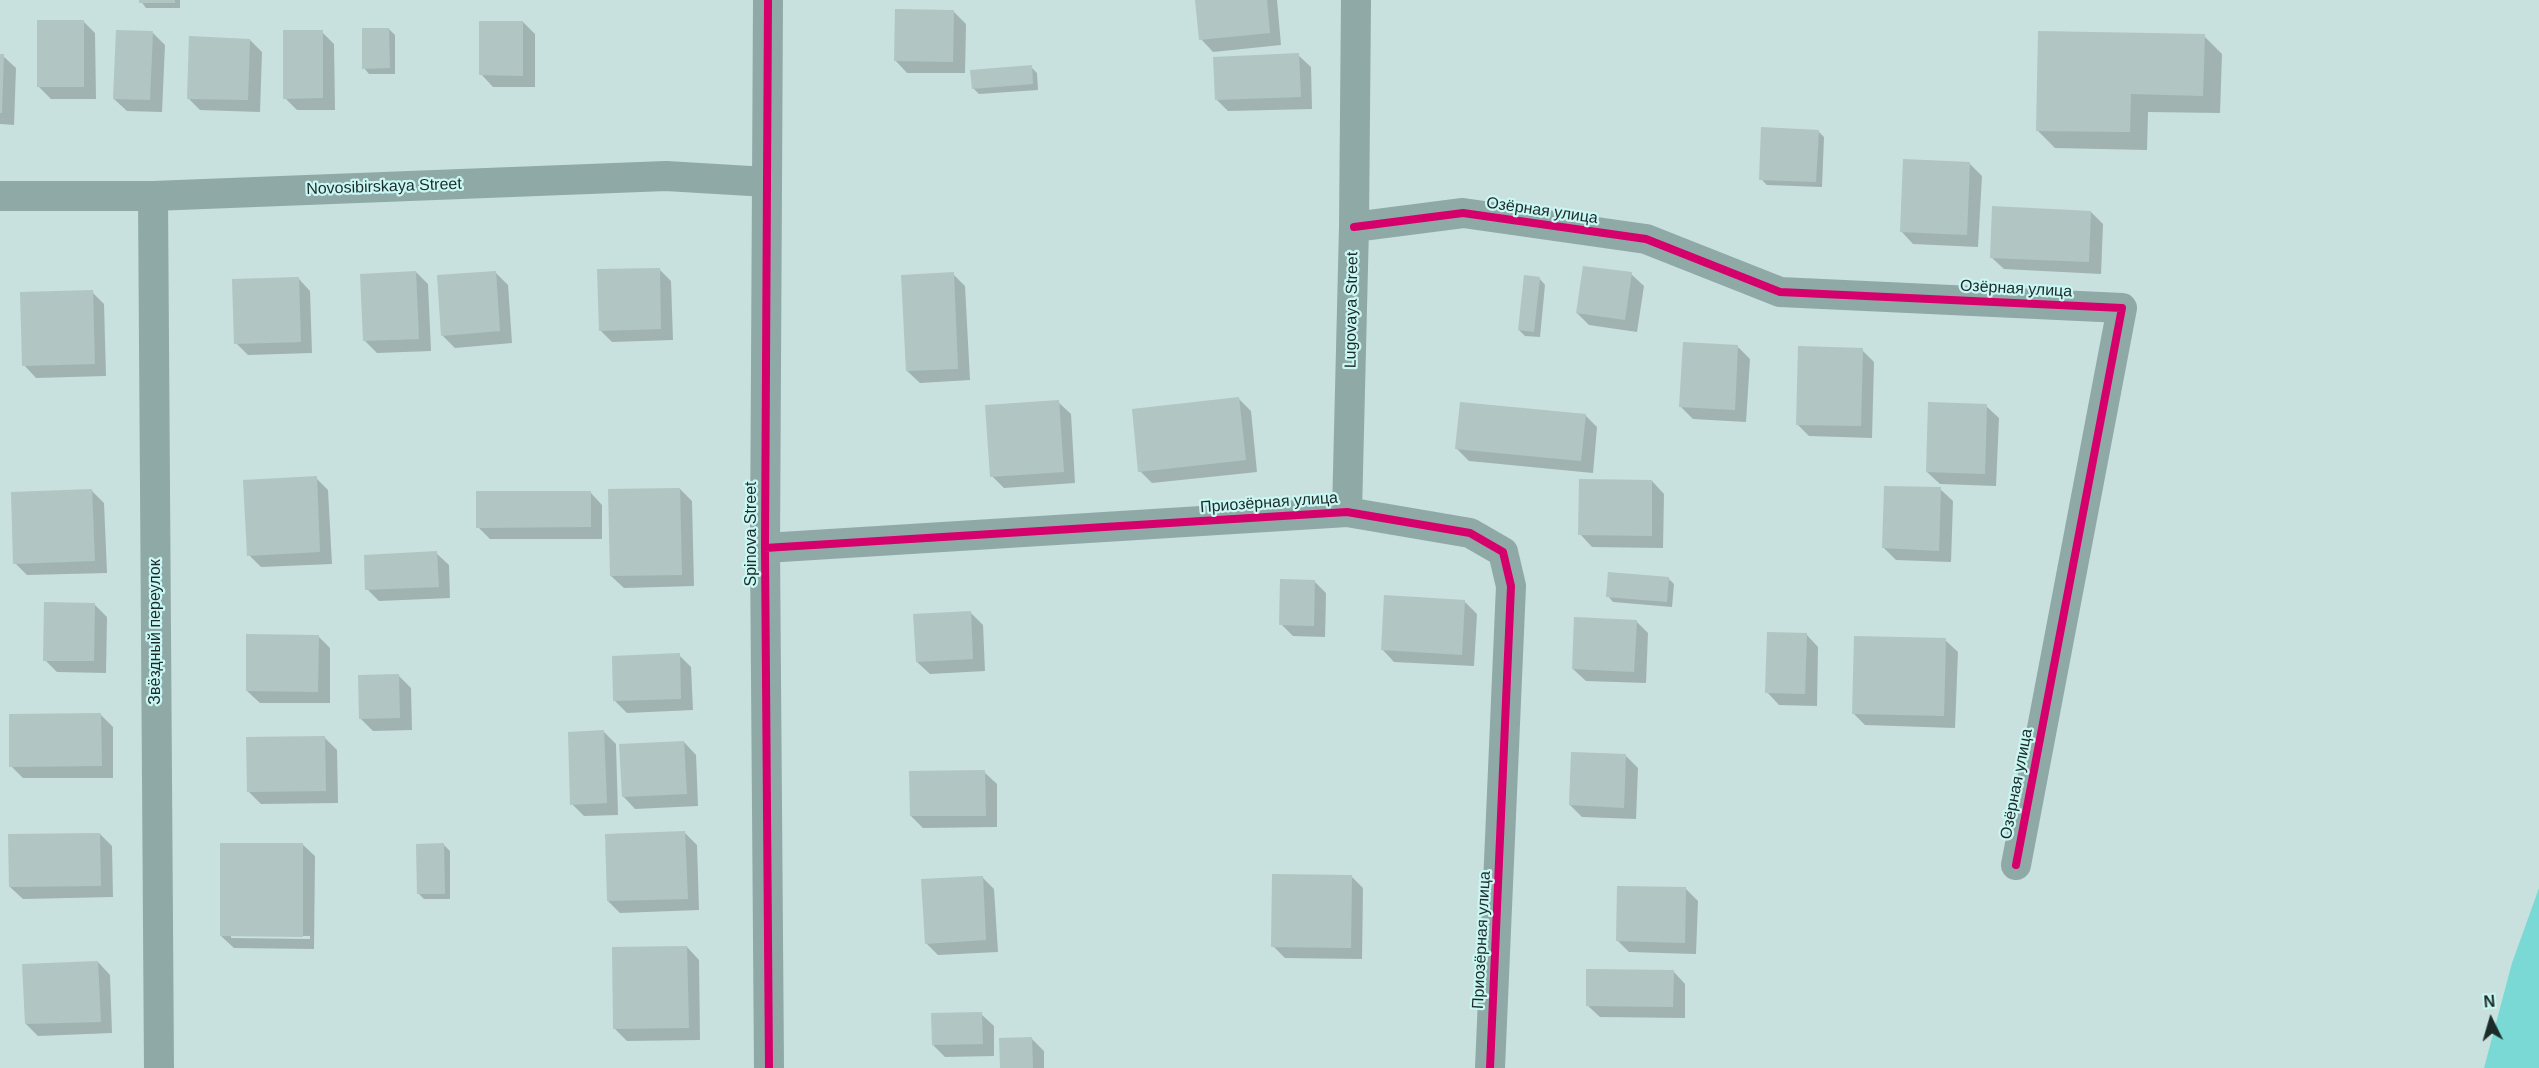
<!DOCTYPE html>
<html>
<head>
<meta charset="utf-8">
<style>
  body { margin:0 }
  #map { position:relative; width:2539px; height:1068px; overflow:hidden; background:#c8e0de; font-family:Arial,sans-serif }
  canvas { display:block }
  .north { position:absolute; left:2461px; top:990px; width:60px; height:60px; -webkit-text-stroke:4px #caf7f3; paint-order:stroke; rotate:355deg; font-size:16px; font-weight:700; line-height:24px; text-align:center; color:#1a2b2a }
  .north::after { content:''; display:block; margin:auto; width:21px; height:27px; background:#1a2b2a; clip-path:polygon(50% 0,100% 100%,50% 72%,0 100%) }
</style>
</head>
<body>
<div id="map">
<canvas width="2539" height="1068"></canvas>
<div class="north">N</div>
</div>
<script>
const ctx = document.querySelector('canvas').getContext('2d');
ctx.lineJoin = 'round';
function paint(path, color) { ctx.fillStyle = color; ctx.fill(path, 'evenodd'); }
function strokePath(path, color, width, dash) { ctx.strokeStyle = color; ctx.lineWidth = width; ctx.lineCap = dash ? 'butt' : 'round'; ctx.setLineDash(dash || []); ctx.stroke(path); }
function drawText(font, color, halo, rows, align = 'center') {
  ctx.font = font + ' Arial,sans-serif'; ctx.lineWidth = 4.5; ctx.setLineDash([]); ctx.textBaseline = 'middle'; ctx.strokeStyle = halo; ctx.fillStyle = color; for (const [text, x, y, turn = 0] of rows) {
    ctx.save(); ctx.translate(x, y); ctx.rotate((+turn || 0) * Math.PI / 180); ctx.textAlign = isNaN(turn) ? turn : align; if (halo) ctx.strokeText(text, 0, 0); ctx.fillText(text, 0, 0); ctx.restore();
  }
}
const water = new Path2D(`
  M2539 888V1068H2484L2512 963Z`);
const shadow = new Path2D(`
  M140 0H180V8H146Z
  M1197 0H1277L1281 45 1213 52 1201 39Z
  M953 11 966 24 965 73H907L895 60Z
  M83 21 95 33 96 99H51L39 87Z
  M523 22 535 34V87H493L481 74Z
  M389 29 395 35V74H369L364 68Z
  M322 32 334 44 335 110H297L285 98Z
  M153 33 165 45 162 112 127 111 114 99Z
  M2204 36 2222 54 2220 113 2148 112 2147 150 2055 148 2037 130Z
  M250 40 262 52 260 112 200 110 188 98Z
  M1298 55 1311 67 1312 109 1228 111 1216 99Z
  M0 56H3L16 68 14 125 0 124Z
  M1031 67 1037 73 1038 90 979 94 973 88Z
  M1818 131 1824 137 1822 187 1767 185 1761 179Z
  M1970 164 1982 176 1978 247 1913 244 1901 231Z
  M2091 212 2103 224 2101 274 2004 269 1991 257Z
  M659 269 671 281 673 340 612 342 600 330Z
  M416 272 428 284 431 351 377 353 365 341Z
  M495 272 508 285 512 343 455 348 442 335Z
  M953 274 965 286 970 380 920 383 907 371Z
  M1631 274 1644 286 1637 332 1589 325 1577 313Z
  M298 278 310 291 312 353 248 355 236 343Z
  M1540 279 1545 285 1540 337 1525 336 1519 330Z
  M92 292 104 304 106 376 36 378 24 365Z
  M1738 347 1750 359 1746 422 1693 419 1681 407Z
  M1862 350 1874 362 1872 438 1809 436 1797 424Z
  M1239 399 1251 411 1257 472 1152 483 1140 471Z
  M1058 402 1071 414 1075 483 1004 488 992 476Z
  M1986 406 1999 418 1996 486 1940 484 1927 472Z
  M1585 415 1597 427 1593 473 1469 461 1457 449Z
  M316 478 328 490 332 564 261 567 249 555Z
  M1652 481 1664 494 1663 548 1592 547 1580 534Z
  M680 489 692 501 694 586 624 588 611 576Z
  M1940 489 1953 501 1951 562 1896 560 1884 548Z
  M92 491 104 503 107 573 27 575 15 563Z
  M590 492 602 505V539H490L478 527Z
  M436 553 449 565 450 598 379 601 367 589Z
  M1668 578 1674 584 1672 607 1613 602 1608 596Z
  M1314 581 1326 593 1325 637 1293 636 1281 624Z
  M1464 601 1477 614 1474 666 1394 662 1382 649Z
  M94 604 107 617 106 673 57 672 45 660Z
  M970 612 983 625 985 671 930 674 917 662Z
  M1636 621 1648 633 1646 683 1586 681 1573 669Z
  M1806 634 1818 647 1817 706 1779 705 1767 692Z
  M318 636 330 648V703H260L247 691Z
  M1945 640 1958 652 1955 728 1865 725 1853 713Z
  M679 655 691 667 693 710 627 713 615 701Z
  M399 676 411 688 412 730 373 731 360 718Z
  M101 715 113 727V778H23L11 766Z
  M604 732 616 744 618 815 584 816 572 804Z
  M325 738 337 750 338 803 261 804 249 792Z
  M684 742 696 755 698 806 635 809 623 796Z
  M1626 756 1638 768 1636 819 1582 817 1570 805Z
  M984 772 997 784V827L923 828 911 816Z
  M685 833 697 845 699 910 620 913 608 901Z
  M100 834 112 846 113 897 23 899 10 887Z
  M302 844 315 856 314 949 234 948 221 936ZM231 935 310 936V939L231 938Z
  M444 845 450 851V899H424L419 894Z
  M1351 876 1363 888 1362 959 1285 958 1273 946Z
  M982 877 994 889 998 952 938 955 926 943Z
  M1686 889 1698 901 1696 954 1629 952 1617 940Z
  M687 947 699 960 700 1040 627 1041 615 1029Z
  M98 962 110 975 112 1033 38 1036 26 1024Z
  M1673 971 1685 984V1018L1600 1017 1587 1005Z
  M981 1014 994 1026V1056L945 1057 933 1045Z
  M1032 1039 1044 1051V1068H1001Z`);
const building = new Path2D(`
  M139 0H175V3H139Z
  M1195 0H1267L1270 33 1199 40Z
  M895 9 954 10 953 62 894 61Z
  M37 20H84V87H37Z
  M479 21H523V76L479 75Z
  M362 28H389L390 68 362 69Z
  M116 30 153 31 150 100 113 99Z
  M283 30H323V98L283 99Z
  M2038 31 2205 34 2203 96 2131 94 2130 132 2036 131Z
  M189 36 250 39 248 100 187 99Z
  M1299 53 1301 97 1215 100 1213 57Z
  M0 54H4L2 113H0Z
  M1032 65 1033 84 972 89 970 70Z
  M1761 127 1819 130 1816 182 1759 180Z
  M1903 159 1970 162 1967 235 1900 232Z
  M1992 206 2091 211 2089 262 1990 258Z
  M1583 266 1632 272 1625 320 1576 313Z
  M660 268 661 329 599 331 597 269Z
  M416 271 419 339 363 341 360 274Z
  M496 271 500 331 441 336 437 275Z
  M954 272 958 369 906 371 901 275Z
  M1524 275 1540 277 1534 332 1518 330Z
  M299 277 301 342 234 344 232 279Z
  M93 290 95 364 22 366 20 292Z
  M1683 342 1738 345 1735 410 1679 407Z
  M1798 346 1863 348 1861 426 1796 425Z
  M1239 397 1246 460 1138 472 1132 409Z
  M1059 400 1064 472 990 477 985 405Z
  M1460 402 1586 414 1581 461 1455 449Z
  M1928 402 1987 404 1985 474 1926 472Z
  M317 476 320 552 247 556 243 480Z
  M1579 479 1652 480V536L1578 535Z
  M1884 486 1941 487 1939 551 1882 548Z
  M680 488 682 575 610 576 608 489Z
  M92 489 95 561 13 564 11 492Z
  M476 491H591V527L476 528Z
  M437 551 439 587 365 590 364 555Z
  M1608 572 1669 577 1667 602 1606 597Z
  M1280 579 1315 580 1314 626 1279 625Z
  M1384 595 1465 600 1462 655 1381 650Z
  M44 602 95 603 94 661H43Z
  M971 611 973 659 916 662 913 614Z
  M1574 617 1637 620 1634 672 1572 669Z
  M1767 632 1807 633 1805 694 1765 693Z
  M246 634 319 635 318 692 246 691Z
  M1854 636 1946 638 1944 716 1852 714Z
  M680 653 681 699 613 701 612 656Z
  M399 674 400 718 359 719 358 675Z
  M101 713 102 766 9 767V714Z
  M604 730 607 803 570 805 568 732Z
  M325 736 326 791 247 792 246 737Z
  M684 741 687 794 622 797 619 744Z
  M1571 752 1626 754 1624 808 1569 805Z
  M985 770 986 816H910L909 771Z
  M685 831 688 899 607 901 605 834Z
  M100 833 101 886 9 887 8 834Z
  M220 843H303V937L220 936Z
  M444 843 445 894H417L416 844Z
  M1272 874 1352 875 1351 948 1271 947Z
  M983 876 986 940 925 944 921 879Z
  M1617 886 1686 887 1685 943 1616 941Z
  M687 946 689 1028 613 1029 612 947Z
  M98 961 101 1022 25 1024 22 964Z
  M1586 969 1674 970 1673 1007 1586 1006Z
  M982 1012 983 1044 932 1045 931 1013Z
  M1032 1037 1033 1068H1000L999 1038Z`);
const street = new Path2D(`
  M768 0 765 548 769 1068
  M0 196H153L666 176 767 182
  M153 196 159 1068
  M1354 227 1463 213 1646 239 1780 292 2122 308 2016 865
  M1347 512 1354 227 1356 0
  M765 548 1347 512 1470 533 1503 552 1511 586 1490 1068`);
const cycleway = new Path2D(`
  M768 0 765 548 769 1068
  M1354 227 1463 213 1646 239 1780 292 2122 308 2016 865
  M765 548 1347 512 1470 533 1503 552 1511 586 1490 1068`);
const streetNames = [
  ["Novosibirskaya Street",384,187,-2],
  ["Озёрная улица",1542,211,8],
  ["Озёрная улица",2016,289,3],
  ["Lugovaya Street",1352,310,-89],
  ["Приозёрная улица",1269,503,-4],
  ["Spinova Street",752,534,-90],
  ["Звёздный переулок",156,632,-90],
  ["Озёрная улица",2017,784,-79],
  ["Приозёрная улица",1482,940,-87]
];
paint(water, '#7ad9d4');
paint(shadow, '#0003');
paint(building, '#b1c5c3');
strokePath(street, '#8fa9a7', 30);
strokePath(cycleway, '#d6006c', 8);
drawText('16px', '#1a2b2a', '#caf7f3', streetNames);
</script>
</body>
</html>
